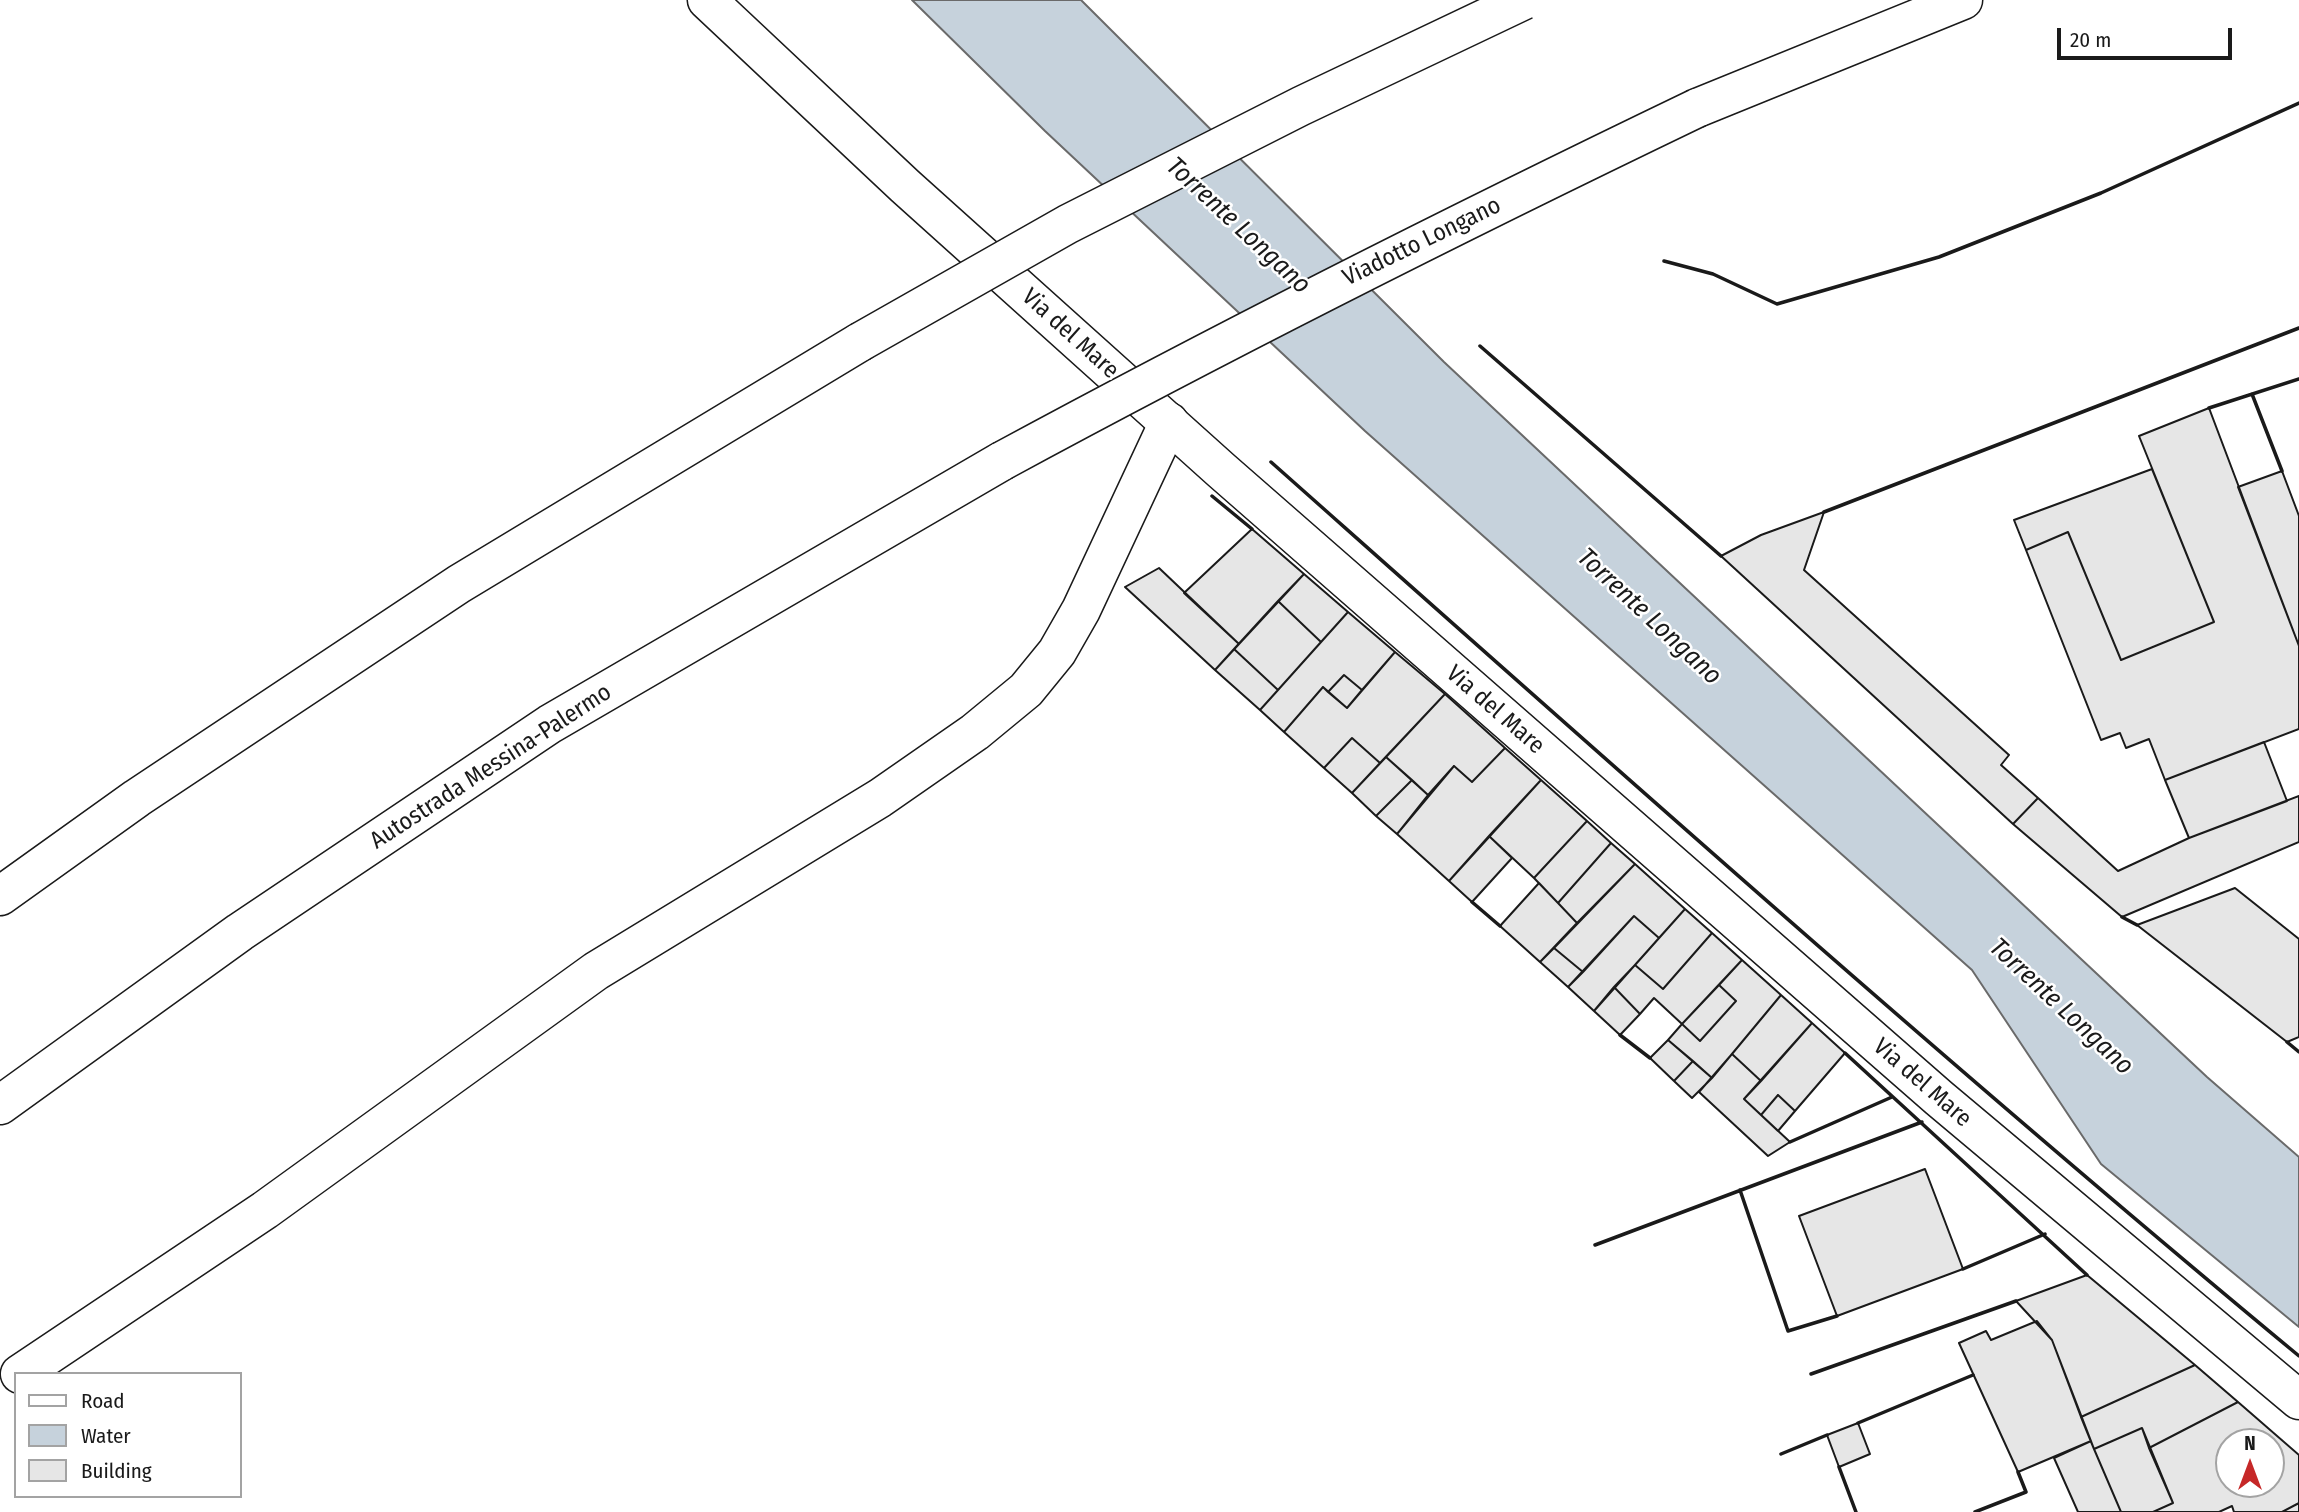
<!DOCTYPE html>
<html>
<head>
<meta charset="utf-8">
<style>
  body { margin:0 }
  #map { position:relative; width:2299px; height:1512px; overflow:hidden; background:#fff; font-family:"Fira Sans Condensed",sans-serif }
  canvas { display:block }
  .legend { position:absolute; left:14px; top:1372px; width:228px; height:126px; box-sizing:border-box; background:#fff; border:2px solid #a3a3a3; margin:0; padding:9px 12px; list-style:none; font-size:21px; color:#1a1a1a }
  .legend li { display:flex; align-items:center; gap:14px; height:35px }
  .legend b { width:35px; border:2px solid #a3a3a3 }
  .north { position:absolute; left:2215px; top:1428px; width:70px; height:70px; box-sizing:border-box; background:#fff; border:2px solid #a3a3a3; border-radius:50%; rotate:0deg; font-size:19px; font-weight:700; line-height:28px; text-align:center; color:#1a1a1a }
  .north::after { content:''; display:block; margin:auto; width:24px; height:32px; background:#c62828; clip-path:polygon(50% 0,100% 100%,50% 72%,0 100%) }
  .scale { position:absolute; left:2057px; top:28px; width:175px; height:32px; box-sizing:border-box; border:4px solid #1a1a1a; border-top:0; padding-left:9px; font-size:21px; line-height:24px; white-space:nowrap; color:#1a1a1a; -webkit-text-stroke:5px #fff; paint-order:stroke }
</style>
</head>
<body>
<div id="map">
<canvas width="2299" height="1512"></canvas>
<ul class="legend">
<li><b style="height:9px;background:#fff"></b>Road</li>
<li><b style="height:19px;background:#c6d2dc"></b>Water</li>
<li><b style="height:19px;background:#e6e6e6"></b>Building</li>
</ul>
<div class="north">N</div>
<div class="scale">20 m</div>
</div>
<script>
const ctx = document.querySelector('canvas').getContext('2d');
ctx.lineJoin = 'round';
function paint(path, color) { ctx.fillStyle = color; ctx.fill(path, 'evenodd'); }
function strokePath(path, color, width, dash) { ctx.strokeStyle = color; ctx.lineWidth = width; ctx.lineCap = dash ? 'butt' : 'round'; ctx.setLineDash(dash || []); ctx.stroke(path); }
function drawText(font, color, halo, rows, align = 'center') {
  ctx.font = font + ' "Fira Sans Condensed",sans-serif'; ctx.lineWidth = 5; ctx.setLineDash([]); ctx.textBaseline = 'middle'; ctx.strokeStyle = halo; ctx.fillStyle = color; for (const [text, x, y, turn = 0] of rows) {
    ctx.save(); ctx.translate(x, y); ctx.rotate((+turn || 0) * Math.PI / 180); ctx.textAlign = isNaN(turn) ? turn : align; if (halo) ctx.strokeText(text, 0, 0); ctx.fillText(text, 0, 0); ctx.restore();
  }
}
const water = new Path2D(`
  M912 0H1081L1444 362 2207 1077 2299 1157V1327L2101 1164 1972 970 1365 431 1045 131Z`);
const building = new Path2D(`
  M2209 408 2299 646V729L2165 780 2149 739 2126 748 2120 733 2101 740 2026 550 2068 532 2121 660 2214 622 2139 436Z
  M2152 469 2214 622 2121 660 2068 532 2026 550 2014 520Z
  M2282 471 2299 516V646L2238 487Z
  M1824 512 1804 570 2009 755 2001 765 2038 798 2013 824 1721 556 1761 535Z
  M1252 529 1304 574 1239 644 1184 593Z
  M1159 568 1239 644 1215 670 1125 587Z
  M1304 574 1348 612 1321 642 1278 601Z
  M1278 601 1321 642 1278 690 1234 649Z
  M1348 612 1395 652 1362 690 1344 675 1328 692 1323 687 1284 732 1260 710Z
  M1234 649 1278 690 1260 710 1215 670Z
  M1395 652 1445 694 1380 763 1352 738 1324 768 1284 732 1323 687 1347 708Z
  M1344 675 1362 690 1347 708 1328 692Z
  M1445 694 1505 748 1472 782 1454 766 1428 795 1386 757Z
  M1352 738 1380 763 1352 793 1324 768Z
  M2264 742 2287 801 2189 838 2165 780Z
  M1505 748 1541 780 1449 881 1397 834 1454 766 1472 782Z
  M1386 757 1412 780 1376 816 1352 793Z
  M1412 780 1428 795 1397 834 1376 816Z
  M1541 780 1587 821 1534 878 1489 836Z
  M2299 796V842L2122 917 2013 824 2038 798 2118 871 2189 838Z
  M1587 821 1611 843 1558 903 1534 878Z
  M1489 836 1512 858 1472 902 1449 881Z
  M1611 843 1635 864 1577 923 1558 903Z
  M1635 864 1685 909 1659 938 1634 916 1583 972 1554 948Z
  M1539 883 1577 923 1540 962 1500 926Z
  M2235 888 2299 939V1037L2287 1042 2137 925Z
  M1685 909 1712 933 1663 989 1635 965Z
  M1634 916 1659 938 1594 1011 1568 987Z
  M1712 933 1742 960 1682 1024 1654 998 1640 1014 1614 987 1635 965 1663 989Z
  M1554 948 1583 972 1568 987 1540 962Z
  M1742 960 1781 995 1712 1078 1668 1040 1682 1024 1700 1041 1736 1001 1719 985Z
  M1719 985 1736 1001 1700 1041 1682 1024Z
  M1614 987 1640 1014 1620 1035 1594 1011Z
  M1781 995 1812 1023 1761 1081 1732 1054Z
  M1812 1023 1845 1053 1795 1111 1778 1095 1761 1115 1744 1099Z
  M1668 1040 1693 1061 1674 1081 1650 1058Z
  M1732 1054 1761 1081 1744 1099 1790 1142 1768 1156 1699 1092Z
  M1693 1061 1712 1078 1692 1098 1674 1081Z
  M1778 1095 1795 1111 1778 1131 1761 1115Z
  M1925 1169 1963 1269 1837 1316 1799 1216Z
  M2087 1275 2195 1365 2081 1417 2052 1340 2016 1301Z
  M2037 1321 2052 1340 2091 1441 2018 1472 1959 1343 1986 1331 1991 1340Z
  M2195 1365 2238 1402 2149 1448 2142 1428 2094 1449 2081 1417Z
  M2238 1402 2299 1455V1503L2282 1512H2234L2232 1506 2219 1512H2153L2173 1503 2149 1448ZM2229 1442H2271V1484H2229Z
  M1858 1423 1870 1454 1839 1467 1827 1435Z
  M2142 1428 2173 1503 2153 1512H2121L2094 1449Z
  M2091 1441 2094 1449 2121 1512H2078L2054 1458Z
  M2299 1503V1512H2282Z`);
const minor = new Path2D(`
  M20 1374 265 1210 596 971 880 798 975 732 1026 690 1057 652 1081 610 1169 422`);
const tertiary = new Path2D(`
  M707 0 905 186 1221 470 1939 1098 2299 1400`);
const motorway = new Path2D(`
  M1697 108 1963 0
  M0 896 137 798 459 584 860 342
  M0 1105 240 932 550 724 1002 461`);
const motorwayBridge = new Path2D(`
  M860 342 1068 224 1301 106 1524 0
  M1002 461C1231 337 1462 221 1697 108`);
const wall = new Path2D(`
  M1664 261 1713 274 1777 304 1939 257 2101 193 2299 103
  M1480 346 1721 556
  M2252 394 2282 471
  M2209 408 2299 379
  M1271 462C1611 764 1949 1066 2299 1356
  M1212 496 1252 529
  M1824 512 2299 328
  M1472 902 1500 926
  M2122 917 2137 925
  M1620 1035 1650 1058
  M2287 1042 2299 1052
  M1845 1053 2087 1275
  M1790 1142 1892 1097
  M1740 1190 1788 1331 1837 1316
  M1595 1245 1922 1122
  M1963 1269 2045 1234
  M1811 1374 2016 1301
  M1858 1423 1973 1375
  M1781 1454 1827 1435
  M1839 1467 1856 1512
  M1975 1512 2026 1492 2018 1472`);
const streetNames = [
  ["Viadotto Longano",1422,242,-26],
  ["Via del Mare",1070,334,42],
  ["Via del Mare",1495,710,41],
  ["Autostrada Messina-Palermo",491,767,-33],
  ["Via del Mare",1922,1083,41]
];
const waterNames = [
  ["Torrente Longano",1238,226,43],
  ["Torrente Longano",1649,617,43],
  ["Torrente Longano",2061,1007,43]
];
paint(water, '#c6d2dc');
strokePath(water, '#6a6a6a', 2);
paint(building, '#e6e6e6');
strokePath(building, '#1a1a1a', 2);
strokePath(minor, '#1a1a1a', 41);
strokePath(tertiary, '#1a1a1a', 41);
strokePath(motorway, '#1a1a1a', 41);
strokePath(minor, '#fff', 38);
strokePath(tertiary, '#fff', 38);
strokePath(motorway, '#fff', 38);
strokePath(motorwayBridge, '#1a1a1a', 41, []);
strokePath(motorwayBridge, '#fff', 38);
strokePath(wall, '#1a1a1a', 3.5);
drawText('24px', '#1a1a1a', '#fff', streetNames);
drawText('italic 26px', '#1a1a1a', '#fff', waterNames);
</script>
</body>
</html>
